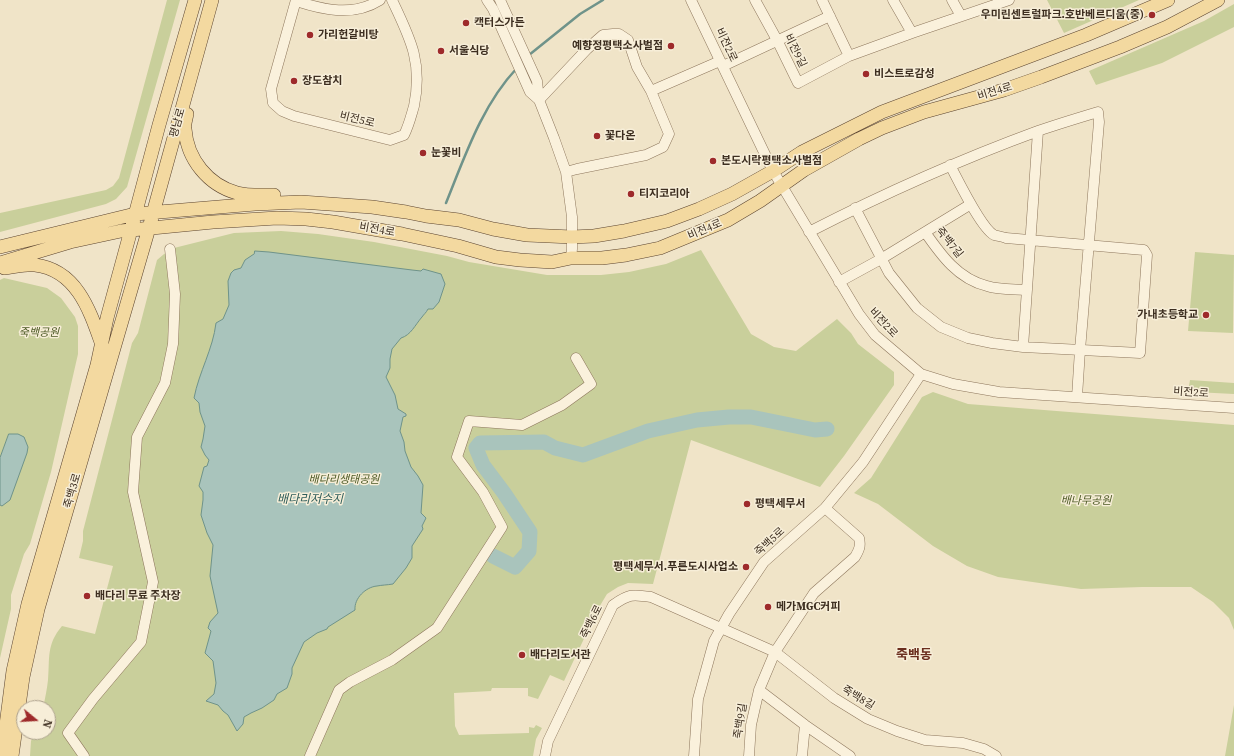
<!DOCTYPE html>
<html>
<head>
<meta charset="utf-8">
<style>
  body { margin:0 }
  #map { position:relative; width:1234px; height:756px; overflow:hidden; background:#f0e4c8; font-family:"Source Serif 4",serif }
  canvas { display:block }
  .north { position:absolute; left:16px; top:700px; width:40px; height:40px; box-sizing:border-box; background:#f7eed8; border:1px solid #ada18e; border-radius:50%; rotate:108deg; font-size:11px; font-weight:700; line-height:16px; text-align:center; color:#3d2e20 }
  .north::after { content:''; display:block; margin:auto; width:14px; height:18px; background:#9e2a2b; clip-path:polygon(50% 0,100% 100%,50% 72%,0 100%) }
</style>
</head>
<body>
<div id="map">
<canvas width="1234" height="756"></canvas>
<div class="north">N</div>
</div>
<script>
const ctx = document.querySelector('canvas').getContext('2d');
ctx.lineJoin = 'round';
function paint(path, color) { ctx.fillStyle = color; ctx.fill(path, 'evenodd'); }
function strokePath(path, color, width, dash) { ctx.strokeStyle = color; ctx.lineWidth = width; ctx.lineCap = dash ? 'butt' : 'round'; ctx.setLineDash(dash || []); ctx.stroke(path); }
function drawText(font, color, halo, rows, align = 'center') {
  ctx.font = font + ' "Source Serif 4","Noto Sans KR",serif'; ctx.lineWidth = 3; ctx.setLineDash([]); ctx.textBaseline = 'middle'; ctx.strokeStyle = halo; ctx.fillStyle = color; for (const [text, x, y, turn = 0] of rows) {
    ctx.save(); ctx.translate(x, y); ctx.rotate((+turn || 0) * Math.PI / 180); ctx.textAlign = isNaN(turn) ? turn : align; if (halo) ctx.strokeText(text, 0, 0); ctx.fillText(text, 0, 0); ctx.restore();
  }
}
const green = new Path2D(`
  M167 0H180L127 187 116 199 106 204 0 232V213L106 190 113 186 119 178Z
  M1047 0H1139L1064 33Z
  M1234 4V27L1162 63 1096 85 1089 71 1204 21Z
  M281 231 318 234 374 242 447 256 469 262 547 275H601L629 272 666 264 701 250 751 334 774 347 796 351 837 319 851 333 858 344 894 372V385L844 456 820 487 691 440 653 584 628 583 618 587 607 594 598 609 564 681 550 675 538 699 528 696V688H492L491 691 454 693 455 726 459 735 529 733V727L534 728 536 725 542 728 536 739 533 756H30L31 741 35 732H48V708H43C45 699 47 689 48 680 50 658 46 645 62 626L95 634 113 566 79 558 83 541V531L132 343 138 333 157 260 170 249 234 233Z
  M1195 252 1234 255 1233 333 1188 331Z
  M4 278 47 288 61 298 75 317 78 326V354L51 472 30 544 24 554 11 595V609L0 658V280Z
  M1190 380 1234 383V394L1195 392 1189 386Z
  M933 392 968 404 1234 425V630L1229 618 1213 602 1191 587H1142L1081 589 998 577 967 566 933 546 878 504 854 493 871 478 922 397Z
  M1234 705V756H1225Z`);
const water = new Path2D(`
  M255 251 269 252 412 270 421 271 423 269 441 274 445 284 439 302 433 309H428C426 313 424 314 422 317 415 325 411 335 401 338L392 349 390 359V368L386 377 395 395 398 409 406 414V416L403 417 400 431 404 442 405 451 411 467 418 476 423 485 421 513 426 518 422 526 423 529 412 546V558L406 568 393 584C387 585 382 585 377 586 366 587 354 598 355 610L328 627 327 629 317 633 304 642 292 668V674L287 688 277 694 274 700 262 708 251 713 244 717 243 724 237 731 228 715 223 711 218 705 206 701 214 694 216 683 213 661 205 653 211 631 208 628 210 622 218 613 210 576 213 545 207 533 201 515 203 500V492L199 486 204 467 207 466 209 460 205 455 201 447 203 439 205 426 200 412 199 403 194 398C199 372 213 349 216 323L223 319 229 305 228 281 231 273 234 270 241 268 245 260 254 254Z
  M9 434H18L24 437 28 447 27 453 10 500 2 506 0 505V458Z`);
const stream = new Path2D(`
  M529 55 580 14 603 0
  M446 203C465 156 482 105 517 68`);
const river = new Path2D(`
  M493 556 515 567 529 551 530 532 504 493 483 465 476 448 480 443 544 442 555 448 583 455 648 431 697 420 729 417H751L815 430 827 429`);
const minor = new Path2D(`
  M296 0 271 89 273 103 282 111 294 116 390 140 404 135C409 125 411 116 414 106 423 62 410 38 392 0
  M487 0 493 9 530 92 539 100
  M500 0 537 81 539 100 554 138 566 172 572 217V249L571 258
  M691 0 773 171 859 314 875 335 921 374 953 384 999 392 1234 408
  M755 0 777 40 798 83 849 56 912 33 1009 0
  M822 0 849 56
  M893 0 912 33
  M952 0 961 16
  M296 1C324 10 353 17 380 0
  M723 66 830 16
  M539 100 587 49 603 35 613 34H619L628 40 637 67 651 91
  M566 172 577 169 646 155 663 147 669 134 651 91 720 61
  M855 208 889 273 917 308 941 327 968 338 992 343 1023 347 1140 353 1147 255 1144 250 1006 238C1003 237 998 236 994 235 981 228 958 180 950 165
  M809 232C883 194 959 160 1038 131 1058 124 1078 118 1098 112L1099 122 1080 350 1077 397
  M925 232C941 255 958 279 987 286 999 290 1014 289 1027 290
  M839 282 881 259 971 204
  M1023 347 1038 131
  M759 690 805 725 850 756
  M84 756 68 733 93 699 141 642 153 582 133 492 137 437 165 383 173 344 175 294 170 249
  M310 756 339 690 350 682 392 660 437 628 502 527 483 492 457 457 469 421 522 425 562 405 591 384 576 358
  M545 756 548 741 613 605C629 594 632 594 651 597L775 652 834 698 868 719 897 731 925 740 963 743 984 749 996 756
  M694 756 698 699 714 641 729 614 764 562 825 508 863 462 921 374
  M749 756 751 725 759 690 775 652 814 593 855 557C859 550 861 546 859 538L825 508
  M802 756 805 725`);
const major = new Path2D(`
  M187 114C186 119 184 125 185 129 187 159 208 185 237 193 248 196 262 195 274 195
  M0 247 135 214 255 204 301 202 372 207 406 212 426 216 459 220 493 229 527 235 572 237 594 236 624 231 667 221 699 209 732 194 773 171 802 152 882 112 1086 35 1168 0
  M0 263 70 242 121 231 213 222 277 218 306 219 333 222 402 234 458 246 496 257 520 260 552 262 571 258H602L626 255 660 248 728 220 760 201 804 170 859 139 882 128 924 112 1004 90 1041 77 1120 47 1167 27 1218 0
  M4 268C14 267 25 264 35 265 77 270 90 311 102 345
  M2 756 13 671 28 604 97 365 107 318 131 230 159 125 195 0
  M12 756 23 677 38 609 149 228 212 0`);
const markers = [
  [1152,15,4,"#9e2a2b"],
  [466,23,4,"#9e2a2b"],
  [310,35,4,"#9e2a2b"],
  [671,46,4,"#9e2a2b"],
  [441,51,4,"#9e2a2b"],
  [866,74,4,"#9e2a2b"],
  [294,81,4,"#9e2a2b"],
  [597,136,4,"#9e2a2b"],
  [423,153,4,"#9e2a2b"],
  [713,161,4,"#9e2a2b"],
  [631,194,4,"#9e2a2b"],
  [1206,315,4,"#9e2a2b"],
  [747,504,4,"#9e2a2b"],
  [746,567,4,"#9e2a2b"],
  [87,596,4,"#9e2a2b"],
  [768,607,4,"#9e2a2b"],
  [522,655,4,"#9e2a2b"]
];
const poiNames = [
  ["우미린센트럴파크.호반베르디움(중)",1144,15,"right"],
  ["캑터스가든",474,23],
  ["가리헌갈비탕",318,35],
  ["예향정평택소사벌점",663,46,"right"],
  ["서울식당",449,51],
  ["비스트로감성",874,74],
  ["장도참치",302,81],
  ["꽃다온",605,136],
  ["눈꽃비",431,153],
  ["본도시락평택소사벌점",721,161],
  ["티지코리아",639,194],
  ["가내초등학교",1198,315,"right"],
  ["평택세무서",755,504],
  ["평택세무서.푸른도시사업소",738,567,"right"],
  ["배다리 무료 주차장",95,596],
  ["메가MGC커피",776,607],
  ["배다리도서관",530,655]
];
const streetNames = [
  ["비전2로",726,45,65],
  ["비전9길",795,51,64],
  ["비전4로",995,92,-17],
  ["비전5로",357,120,14],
  ["평남로",178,123,-74],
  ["비전4로",377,230,10],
  ["비전4로",705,230,-23],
  ["죽백7길",949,243,51],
  ["비전2로",883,323,47],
  ["비전2로",1191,393,4],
  ["죽백3로",73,491,-74],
  ["죽백5로",770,542,-43],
  ["죽백6로",592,622,-64],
  ["죽백8길",858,698,31],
  ["죽백9길",741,721,-81]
];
const parkNames = [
  ["죽백공원",39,333],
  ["배다리생태공원",344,480],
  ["배나무공원",1086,501]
];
const waterNames = [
  ["배다리저수지",310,500]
];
const quarterNames = [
  ["죽백동",914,656]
];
paint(green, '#c9cf9b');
paint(water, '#a9c4bc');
strokePath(water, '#6f938a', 1);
strokePath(stream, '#6f938a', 2.5);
strokePath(river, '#a9c4bc', 15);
strokePath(minor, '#8d765c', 11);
strokePath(major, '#5b4430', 14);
strokePath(minor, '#faf1dc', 10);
strokePath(major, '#f3d9a0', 13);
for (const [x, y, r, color] of markers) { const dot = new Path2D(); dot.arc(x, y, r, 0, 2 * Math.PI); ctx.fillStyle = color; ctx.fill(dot); strokePath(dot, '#f7eed8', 1.5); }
drawText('bold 11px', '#3d2e20', '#f7eed8', poiNames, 'left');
drawText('11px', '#3d2e20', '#f7eed8', streetNames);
drawText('italic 11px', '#4d5a26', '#f7eed8', parkNames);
drawText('italic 12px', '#2f5d5a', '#f7eed8', waterNames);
drawText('bold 13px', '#6b2e1e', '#f7eed8', quarterNames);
</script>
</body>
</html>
